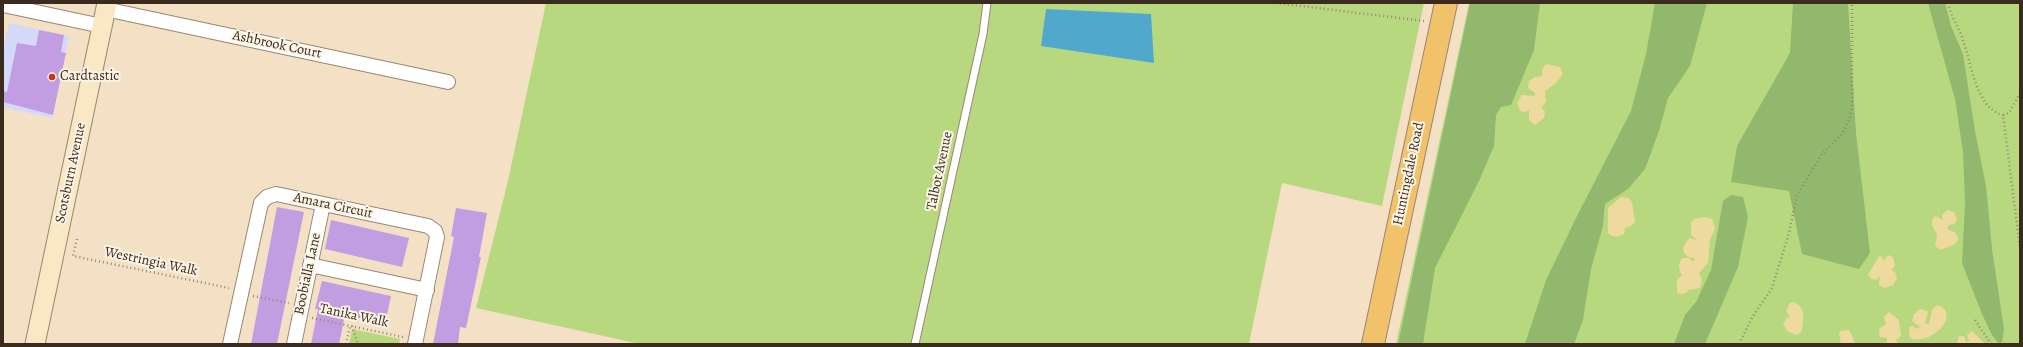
<!DOCTYPE html>
<html>
<head>
<meta charset="utf-8">
<style>
  body { margin:0 }
  #map { position:relative; width:2023px; height:347px; overflow:hidden; background:#f4e1c5; font-family:Alegreya,serif }
  canvas { display:block }
  .frame { position:absolute; inset:0; border:4px solid #3b2a1e; pointer-events:none }
</style>
</head>
<body>
<div id="map">
<canvas width="2023" height="347"></canvas>
<div class="frame"></div>
</div>
<script>
const ctx = document.querySelector('canvas').getContext('2d');
ctx.lineJoin = 'round';
function paint(path, color) { ctx.fillStyle = color; ctx.fill(path, 'evenodd'); }
function strokePath(path, color, width, dash) { ctx.strokeStyle = color; ctx.lineWidth = width; ctx.lineCap = dash ? 'butt' : 'round'; ctx.setLineDash(dash || []); ctx.stroke(path); }
function drawText(font, color, halo, rows, align = 'center') {
  ctx.font = font + ' Alegreya,serif'; ctx.lineWidth = 4; ctx.setLineDash([]); ctx.textBaseline = 'middle'; ctx.strokeStyle = halo; ctx.fillStyle = color; for (const [text, x, y, turn = 0] of rows) {
    ctx.save(); ctx.translate(x, y); ctx.rotate((+turn || 0) * Math.PI / 180); ctx.textAlign = isNaN(turn) ? turn : align; if (halo) ctx.strokeText(text, 0, 0); ctx.fillText(text, 0, 0); ctx.restore();
  }
}
const built = new Path2D(`
  M9 23 69 36 52 118 3 107V50Z`);
const green = new Path2D(`
  M546 3H1424L1382 206 1282 183 1249 344H640L476 308 507 185Z
  M1469 3H2020V344H1396Z
  M352 329 400 339 399 344H349Z`);
const forest = new Path2D(`
  M1470 3H1540L1534 50 1511 105 1501 107 1496 115 1494 146 1479 181 1435 268 1423 344H1398Z
  M1655 3H1707L1690 66 1668 98 1659 131 1645 169 1628 189 1605 204 1603 226 1591 269 1583 320 1574 344H1525L1546 280 1576 218 1631 111 1646 54Z
  M1793 3H1848L1856 133 1870 253 1859 269 1802 254 1789 191 1731 182 1737 146 1790 53Z
  M1928 3H1945L1951 26 1963 54 1975 131 1986 186 1992 249 2004 329 2002 342 1999 344 1992 335 1982 314 1962 263 1965 202 1963 152 1955 99Z
  M1731 195 1743 197 1748 217 1738 267 1705 344H1674L1685 315 1696 302 1711 270 1723 201Z`);
const sand = new Path2D(`
  M1546 64 1560 67 1563 74 1556 83 1545 91 1546 102 1541 108 1545 111 1544 118 1535 125 1529 120V110L1525 112 1520 111 1517 102 1522 95 1535 96V93L1528 88 1529 81 1535 77 1542 76V70Z
  M1621 197 1629 198 1632 202 1635 222 1631 226 1625 228 1624 234C1619 237 1613 238 1608 233V208Z
  M1947 210 1954 212 1957 219 1955 224 1949 225 1947 229 1956 233 1958 239 1955 244 1941 250 1935 246 1937 234C1933 228 1929 222 1935 216L1943 220 1942 215Z
  M1703 217 1710 218 1713 220 1715 229 1710 240 1708 263 1699 273 1702 280 1700 288 1689 290 1686 293 1680 294 1677 293V280L1682 275C1678 268 1678 265 1682 258H1689L1693 262 1695 259C1692 257 1689 258 1686 255 1680 250 1685 242 1690 238L1697 240 1691 235V223L1694 219Z
  M1888 255 1893 257 1895 266 1891 270 1895 272 1897 278 1893 285 1885 288 1879 285 1880 276 1876 280 1872 279 1868 275 1879 256 1882 257 1884 261Z
  M1793 302C1807 307 1803 319 1802 331L1797 335 1788 332 1783 324 1787 318 1790 317 1786 311 1790 303Z
  M1937 305C1963 313 1931 347 1910 338L1909 327 1913 326 1917 329 1920 327 1912 321 1914 314 1920 309 1927 311 1928 313 1925 323 1929 324 1932 310Z
  M1889 312 1899 320 1901 336 1896 340 1898 344H1880L1887 342V338L1880 337 1879 329 1886 324 1884 317Z
  M1849 330 1854 340V344H1841L1839 334 1840 331Z
  M1972 331 1985 344H1957L1959 336H1964L1966 342 1969 341 1967 335Z`);
const water = new Path2D(`
  M1046 9 1151 14 1154 63 1041 46Z`);
const building = new Path2D(`
  M39 30 64 35 61 52 66 53 53 115 3 102V91L7 92 17 43 36 46Z
  M277 207 304 212 277 344H251Z
  M456 208 487 213 479 257H481L466 328 460 327 458 344H433L454 237 451 236Z
  M331 220 409 238 402 267 325 249Z
  M322 281 391 296 385 324 345 315 339 344H311L318 309H315Z`);
const path = new Path2D(`
  M1276 3 1424 21
  M1948 3C1951 17 1959 27 1963 40 1971 62 1976 109 2003 115
  M2020 93 2009 113 2003 115 2020 248
  M77 239 73 256 229 288
  M253 296 289 303
  M312 318 403 337
  M1975 320 1991 344
  M352 326 358 344
  M346 344 350 326
  M1739 344 1753 316 1772 288 1789 233 1797 195 1822 154 1842 134 1850 118 1852 107V3`);
const lane = new Path2D(`
  M915 344 983 34 987 3`);
const street = new Path2D(`
  M3 5 102 26
  M105 9 448 82
  M310 265 427 290
  M230 344 261 203 267 197 276 194 428 226 435 231 437 237 415 344
  M294 344 323 204`);
const secondary = new Path2D(`
  M35 344 107 3`);
const primary = new Path2D(`
  M1373 344 1446 3`);
const markers = [
  [52,77,4,"#c8321e"]
];
const streetNames = [
  ["Ashbrook Court",277,45,12],
  ["Talbot Avenue",940,171,-78],
  ["Scotsburn Avenue",71,173,-78],
  ["Huntingdale Road",1409,174,-78],
  ["Amara Circuit",333,206,12],
  ["Westringia Walk",151,262,12],
  ["Boobialla Lane",308,274,-78],
  ["Tanika Walk",354,316,12]
];
const poiNames = [
  ["Cardtastic",60,77]
];
paint(built, '#d4d8f9');
paint(green, '#b8d87f');
paint(forest, '#92b86e');
paint(sand, '#eeda9e');
paint(water, '#50a9cd');
paint(building, '#c29de2');
strokePath(lane, '#988672', 9);
strokePath(street, '#988672', 16);
strokePath(secondary, '#988672', 21);
strokePath(primary, '#988672', 24);
strokePath(path, '#988672', 2.5, [1, 3]);
strokePath(lane, '#fff', 7);
strokePath(street, '#fff', 14);
strokePath(secondary, '#fae7c3', 19);
strokePath(primary, '#f2c26a', 22);
for (const [x, y, r, color] of markers) { const dot = new Path2D(); dot.arc(x, y, r, 0, 2 * Math.PI); ctx.fillStyle = color; ctx.fill(dot); strokePath(dot, '#fcf5e5', 1.5); }
drawText('14px', '#3b2a1e', '#fcf5e5', streetNames);
drawText('14px', '#3b2a1e', '#fcf5e5', poiNames, 'left');
</script>
</body>
</html>
